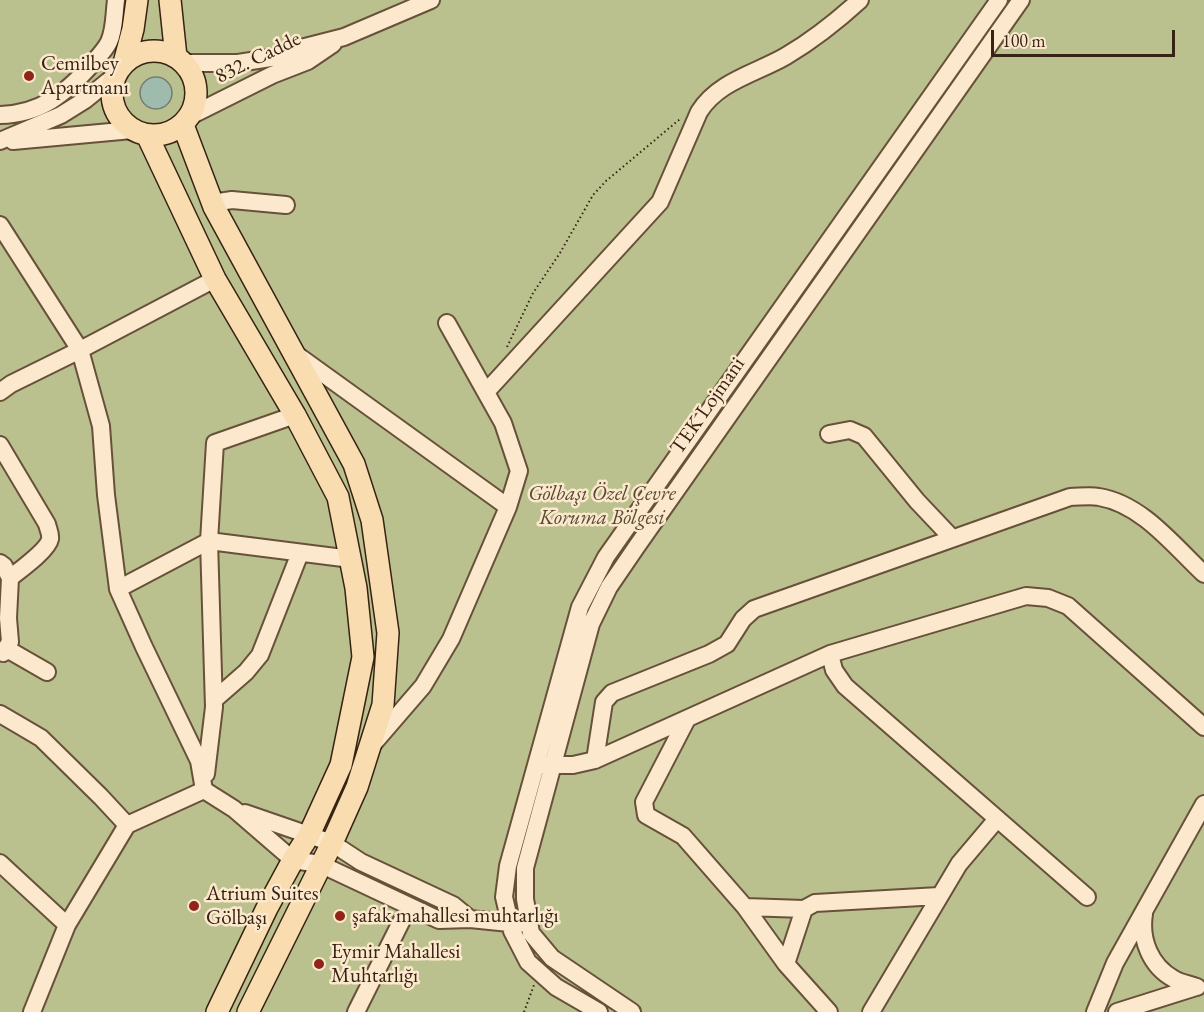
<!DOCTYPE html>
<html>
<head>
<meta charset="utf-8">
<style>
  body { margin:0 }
  #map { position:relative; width:1204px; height:1012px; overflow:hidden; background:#fadcb1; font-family:"EB Garamond",serif }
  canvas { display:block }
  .scale { position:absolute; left:991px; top:30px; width:184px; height:27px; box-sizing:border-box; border:3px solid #362313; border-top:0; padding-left:8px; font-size:18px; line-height:21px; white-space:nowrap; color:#362313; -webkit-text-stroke:4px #fce8cc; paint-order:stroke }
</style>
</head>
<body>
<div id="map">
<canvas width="1204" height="1012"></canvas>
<div class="scale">100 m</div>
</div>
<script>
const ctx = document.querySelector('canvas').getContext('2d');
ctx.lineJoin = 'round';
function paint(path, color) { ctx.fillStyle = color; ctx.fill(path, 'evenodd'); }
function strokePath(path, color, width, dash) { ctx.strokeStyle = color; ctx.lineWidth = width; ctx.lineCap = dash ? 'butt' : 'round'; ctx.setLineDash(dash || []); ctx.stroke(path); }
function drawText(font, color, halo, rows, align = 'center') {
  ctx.font = font + ' "EB Garamond",serif'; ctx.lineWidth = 5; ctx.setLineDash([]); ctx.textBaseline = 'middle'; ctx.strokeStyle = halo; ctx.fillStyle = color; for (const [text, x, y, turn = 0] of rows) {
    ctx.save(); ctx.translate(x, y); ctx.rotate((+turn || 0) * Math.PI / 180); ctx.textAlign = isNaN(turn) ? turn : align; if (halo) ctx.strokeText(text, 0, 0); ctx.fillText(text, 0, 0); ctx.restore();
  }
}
const green = new Path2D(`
  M0 0H1204V1012H0Z`);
const water = new Path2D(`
  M140 93a16 16 0 1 1 32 0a16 16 0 1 1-32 0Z`);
const path = new Path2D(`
  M507 347 533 293 560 253 593 195 606 181 680 119
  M524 1012 534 985`);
const minor = new Path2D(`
  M184 63H238L277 57 301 48 344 37 431 0
  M0 115C41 114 65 94 92 64 98 57 105 50 109 42 115 29 114 14 116 0
  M190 116 272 75 308 61 333 44
  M0 141 61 115 85 100 117 74
  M13 141 132 130
  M212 203 232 200 286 205
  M0 225 80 350 101 426 106 495 118 589 144 647 199 761 204 790
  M447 323 503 423 519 471 508 507
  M297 355 508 507 451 639 423 686 373 744
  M0 392 11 384 80 350 215 279
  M486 392 660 202 699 112C718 81 757 73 786 56 813 40 837 21 860 0
  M829 434 850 430 864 436 917 501 952 538
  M0 445 47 524C48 529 51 534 50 539 48 550 20 570 10 578
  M0 563 4 566 10 578 8 618 10 642 3 653 0 652
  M118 589 209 541 351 559
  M7 649 47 672
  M830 654 834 670 845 686 1087 897
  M214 700 246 672 260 655 300 553
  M0 714 41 738 101 797 127 825
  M687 719 644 802 646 815 683 836 745 907
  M595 760 604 702 612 693 709 654 727 644 743 619 754 609 1070 497C1079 497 1090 495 1099 497 1142 504 1174 546 1204 574
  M543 765H573L595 760 830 654 1026 596 1048 598 1068 606 1204 727
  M206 774 214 707 209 541 215 443 295 415
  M245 813 332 843 361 862 453 905 470 919
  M0 863 67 925
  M1144 914C1140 939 1150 966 1174 979 1180 983 1189 984 1197 987
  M786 964 745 907 804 909
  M32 1012 67 925 127 825 204 790 234 809 293 860 320 864 439 920 470 919 519 924
  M356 1012 402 920
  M599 1012 556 987 528 962 512 931 504 897 508 866 580 607 606 557 999 0
  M632 1012 552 958 531 933 525 899V868L591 624 609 587 637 546 1021 0
  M829 1012 786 964 804 909 815 903 939 896
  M871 1012 959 864 997 819
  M1095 1012 1115 963 1204 804
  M1117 1012 1196 987`);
const major = new Path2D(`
  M170 0 176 57
  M112 93a42 42 0 1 1 84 0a42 42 0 1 1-84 0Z
  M124 63 133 29 137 0
  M183 125 214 207 354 464 372 520 388 633 383 705 357 787 332 843 248 1012
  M147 135 215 279 295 415 338 497 356 588 363 657 341 765 309 835 293 860 267 908 217 1012`);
const markers = [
  [29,76,6,"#8f2418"],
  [194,906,6,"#8f2418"],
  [340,916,6,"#8f2418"],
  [319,964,6,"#8f2418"]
];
const streetNames = [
  ["832. Cadde",258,58,-26],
  ["TEK Lojmani",708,406,-55]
];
const poiNames = [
  ["Cemilbey",41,64],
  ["Apartmanı",41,88],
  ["Atrium Suites",206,894],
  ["Gölbaşı",206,918],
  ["şafak mahallesi muhtarlığı",352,916],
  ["Eymir Mahallesi",331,952],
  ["Muhtarlığı",331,976]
];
const parkNames = [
  ["Gölbaşı Özel Çevre",602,494],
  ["Koruma Bölgesi",602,518]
];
paint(green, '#bbc18e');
paint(water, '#9ebbae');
strokePath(water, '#747e70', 1.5);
strokePath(minor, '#67513a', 20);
strokePath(major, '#362313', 24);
strokePath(path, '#362313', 2, [1.5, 3]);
strokePath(minor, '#fce8cc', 16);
strokePath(major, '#fadcb1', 21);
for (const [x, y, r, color] of markers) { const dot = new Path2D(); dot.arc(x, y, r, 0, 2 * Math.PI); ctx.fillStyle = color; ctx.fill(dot); strokePath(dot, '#fce8cc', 2); }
drawText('21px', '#362313', '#fce8cc', streetNames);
drawText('21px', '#362313', '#fce8cc', poiNames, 'left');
drawText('italic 21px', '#574a32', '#fce8cc', parkNames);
</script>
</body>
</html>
